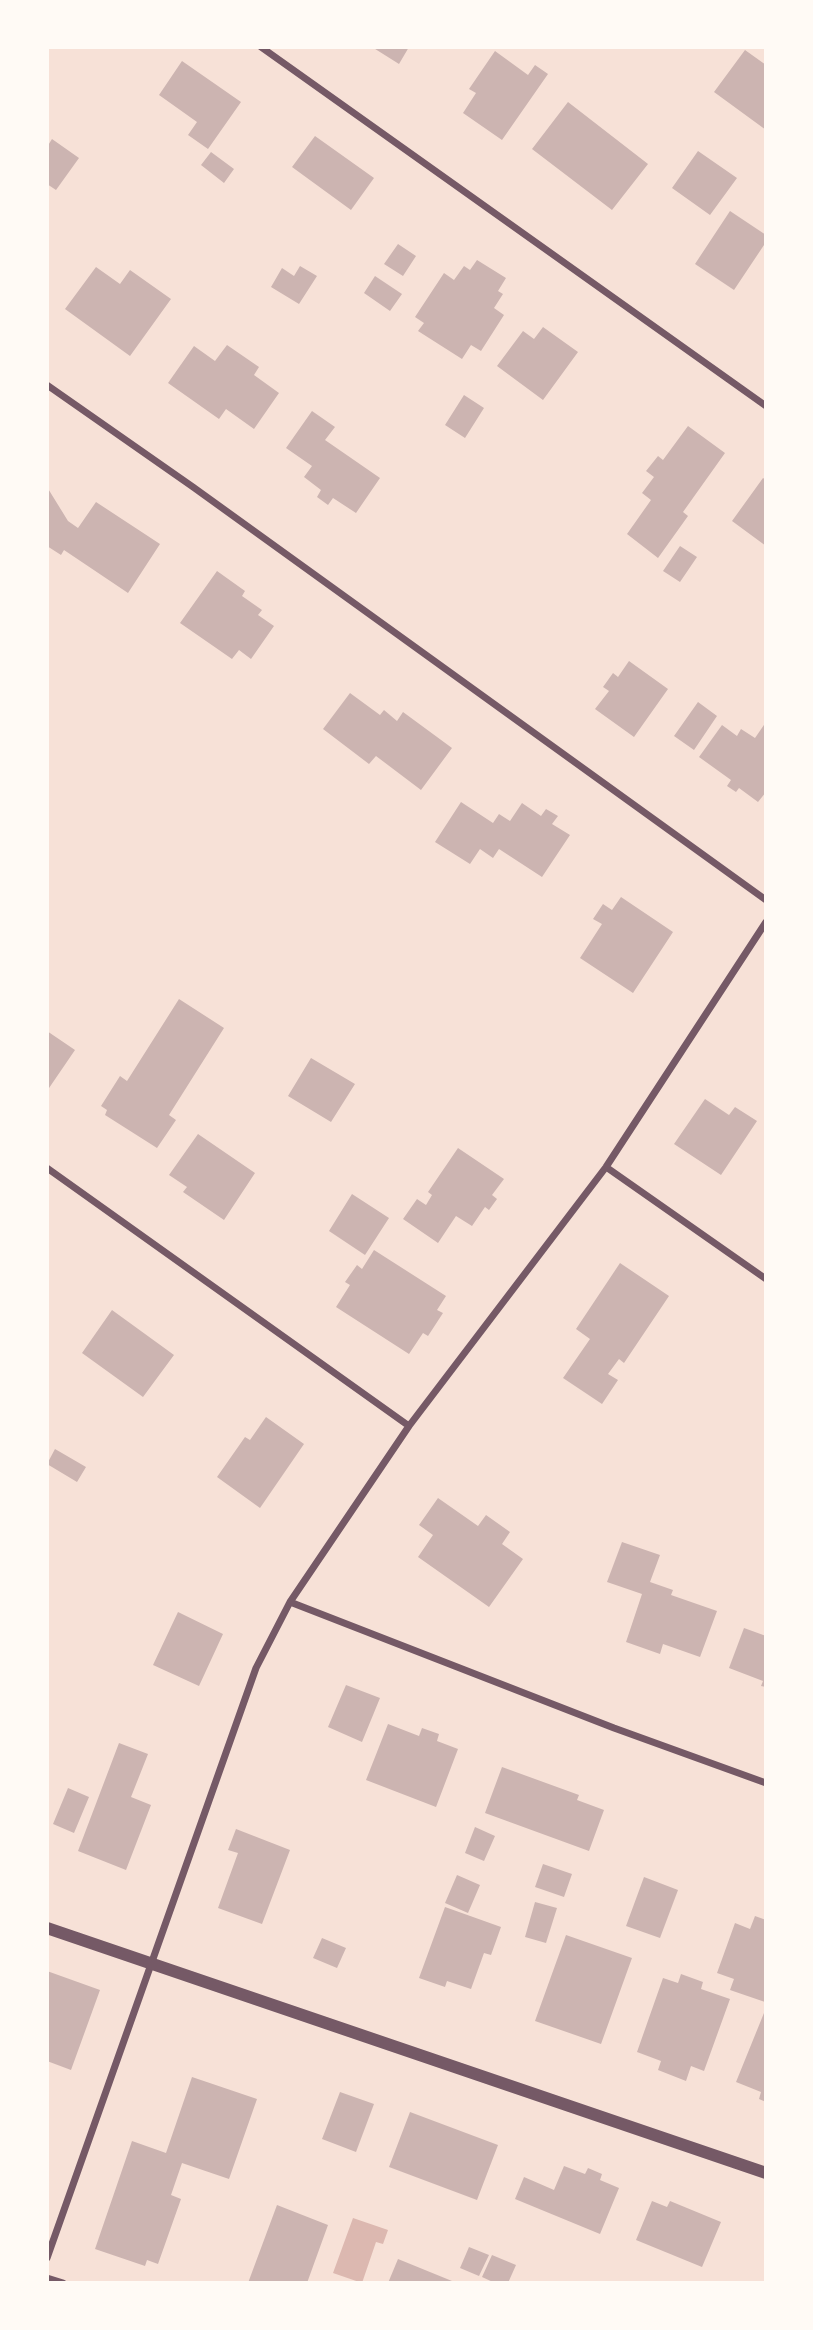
<!DOCTYPE html>
<html>
<head>
<meta charset="utf-8">
<style>
  body { margin:0 }
  #map { position:relative; width:813px; height:2330px; overflow:hidden; background:#f7e1d7; font-family:Signika,sans-serif }
  canvas { display:block }
  .frame { position:absolute; inset:0; border:49px solid #fffaf5; pointer-events:none }
</style>
</head>
<body>
<div id="map">
<canvas width="813" height="2330"></canvas>
<div class="frame"></div>
</div>
<script>
const ctx = document.querySelector('canvas').getContext('2d');
ctx.lineJoin = 'round';
function paint(path, color) { ctx.fillStyle = color; ctx.fill(path, 'evenodd'); }
function strokePath(path, color, width, dash) { ctx.strokeStyle = color; ctx.lineWidth = width; ctx.lineCap = dash ? 'butt' : 'round'; ctx.setLineDash(dash || []); ctx.stroke(path); }
const water = new Path2D(`
  M353 2218 388 2230 383 2244 376 2242 362 2283 333 2273Z`);
const building = new Path2D(`
  M372 47H409L399 64Z
  M745 50 766 65V130L714 92Z
  M495 51 528 75 535 65 548 74 502 140 463 113 476 93 469 89Z
  M182 61 241 102 208 149 188 135 197 122 159 95Z
  M568 102 648 164 612 210 532 149Z
  M315 136 374 178 351 210 292 167Z
  M52 139 79 158 56 190 47 184V147Z
  M698 151 737 178 710 215 672 188Z
  M211 152 234 169 224 183 201 165Z
  M730 211 766 235V242L734 290 695 264Z
  M398 244 416 256 403 276 384 264Z
  M477 260 506 278 498 291 503 294 494 308 504 315 481 351 471 345 462 359 418 331 424 323 415 317 444 273 454 280 464 266 470 270Z
  M300 266 317 276 299 304 271 287 282 268 294 276Z
  M96 267 120 284 130 270 171 299 130 356 65 309Z
  M375 276 402 294 390 311 364 293Z
  M543 327 578 352 543 400 497 366 523 331 534 339Z
  M227 345 259 367 254 375 279 393 254 429 226 409 219 419 168 383 194 346 215 361Z
  M464 395 484 408 465 438 445 425Z
  M312 411 335 427 325 440 380 478 356 513 333 498 328 505 317 497 321 490 304 477 312 466 286 448Z
  M688 426 725 453 683 512 688 516 658 558 627 534 651 500 642 493 654 477 646 471 658 456 663 460Z
  M763 478 766 480V546L732 521Z
  M47 487 68 521 78 528 96 502 160 544 128 593 64 550 61 555 47 546Z
  M680 546 697 557 680 582 663 571Z
  M217 571 245 591 242 596 262 610 258 615 274 626 251 659 239 650 232 659 180 623Z
  M629 661 668 689 634 737 595 709 609 691 603 687 613 673 618 677Z
  M350 693 380 715 384 710 397 721 403 712 452 748 421 790 376 756 369 764 323 729Z
  M698 702 717 716 694 750 674 736Z
  M766 722V792L758 802 739 788 736 792 727 786 731 780 699 757 722 725 737 736 741 729 755 738Z
  M461 802 493 823 499 814 510 821 522 803 541 816 546 809 558 816 552 824 570 835 542 877 499 849 493 858 480 849 470 864 435 842Z
  M621 897 673 932 633 993 580 958 602 924 593 919 603 904 612 910Z
  M179 999 224 1028 169 1115 176 1120 157 1148 105 1115 107 1110 101 1106 120 1076 127 1081Z
  M47 1031 75 1050 47 1091Z
  M311 1058 355 1084 331 1122 288 1096Z
  M705 1099 729 1115 735 1107 757 1121 721 1175 674 1144Z
  M198 1134 255 1173 224 1220 183 1192 187 1187 169 1175Z
  M458 1148 504 1179 492 1195 497 1199 489 1210 485 1207 472 1226 456 1216 438 1243 403 1219 417 1199 426 1205 432 1195 428 1192Z
  M352 1194 389 1218 365 1255 329 1231Z
  M374 1250 446 1296 437 1310 443 1313 428 1336 423 1333 409 1354 336 1307 350 1285 345 1282 357 1265 362 1269Z
  M620 1263 669 1296 624 1363 619 1359 608 1374 618 1380 602 1404 563 1378 590 1339 576 1329Z
  M112 1310 174 1355 143 1397 82 1353Z
  M266 1417 304 1444 260 1508 217 1477 245 1437 250 1440Z
  M55 1449 86 1467 77 1482 47 1464Z
  M438 1498 478 1526 486 1515 510 1532 502 1544 523 1559 489 1607 418 1557 433 1535 419 1525Z
  M622 1542 660 1555 650 1582 673 1590 671 1595 717 1611 700 1657 663 1644 660 1654 626 1642 642 1594 607 1582Z
  M178 1612 223 1634 199 1686 153 1665Z
  M744 1628 766 1636V1687L761 1686 763 1681 729 1668Z
  M346 1685 380 1698 362 1742 328 1727Z
  M388 1724 419 1736 422 1728 439 1734 437 1741 458 1749 436 1807 366 1780Z
  M119 1743 148 1754 131 1797 151 1805 126 1870 78 1851Z
  M502 1767 579 1795 577 1800 604 1810 589 1851 485 1813Z
  M68 1788 89 1797 74 1833 53 1824Z
  M475 1827 495 1836 484 1861 465 1853Z
  M236 1829 290 1850 262 1924 218 1908 238 1853 228 1850Z
  M543 1864 572 1874 564 1897 535 1887Z
  M457 1875 480 1885 468 1913 445 1903Z
  M644 1877 678 1890 660 1938 626 1926Z
  M535 1902 557 1908 546 1943 525 1937Z
  M445 1907 501 1927 491 1955 484 1953 471 1989 447 1981 445 1987 419 1978Z
  M755 1916 766 1920 765 2002 730 1990 734 1979 717 1973 735 1923 750 1929Z
  M566 1935 632 1958 601 2044 535 2021Z
  M322 1938 346 1948 337 1968 313 1958Z
  M47 1971 100 1990 71 2070 47 2061Z
  M681 1974 703 1982 701 1989 730 1999 704 2071 691 2066 686 2081 658 2070 661 2061 637 2052 663 1978 678 1983Z
  M766 2008V2102L759 2099 761 2092 736 2082Z
  M192 2077 257 2099 229 2179 182 2163 171 2195 181 2199 158 2264 147 2260 145 2266 95 2249 132 2141 166 2153Z
  M340 2092 374 2104 356 2152 322 2139Z
  M410 2112 498 2145 477 2200 389 2167Z
  M564 2166 585 2174 588 2168 602 2174 600 2180 619 2188 600 2234 515 2199 524 2177 554 2190Z
  M652 2201 667 2207 670 2201 721 2222 702 2267 636 2240Z
  M277 2205 328 2225 307 2283H248Z
  M469 2247 489 2255 479 2276 460 2268Z
  M492 2255 516 2265 508 2283H495L482 2277Z
  M398 2259 452 2281 451 2283H388Z`);
const minor = new Path2D(`
  M261 47 766 406
  M47 385 193 487 766 900
  M606 1167 766 1279
  M47 1168 409 1426
  M290 1602 614 1728 766 1783
  M47 2258 256 1668 290 1602 409 1426 606 1167 766 922
  M47 2278 63 2283`);
const tertiary = new Path2D(`
  M47 1928 766 2173`);
paint(water, '#dcb8b0');
paint(building, '#ccb4b1');
strokePath(minor, '#755966', 7);
strokePath(tertiary, '#755966', 12);
</script>
</body>
</html>
